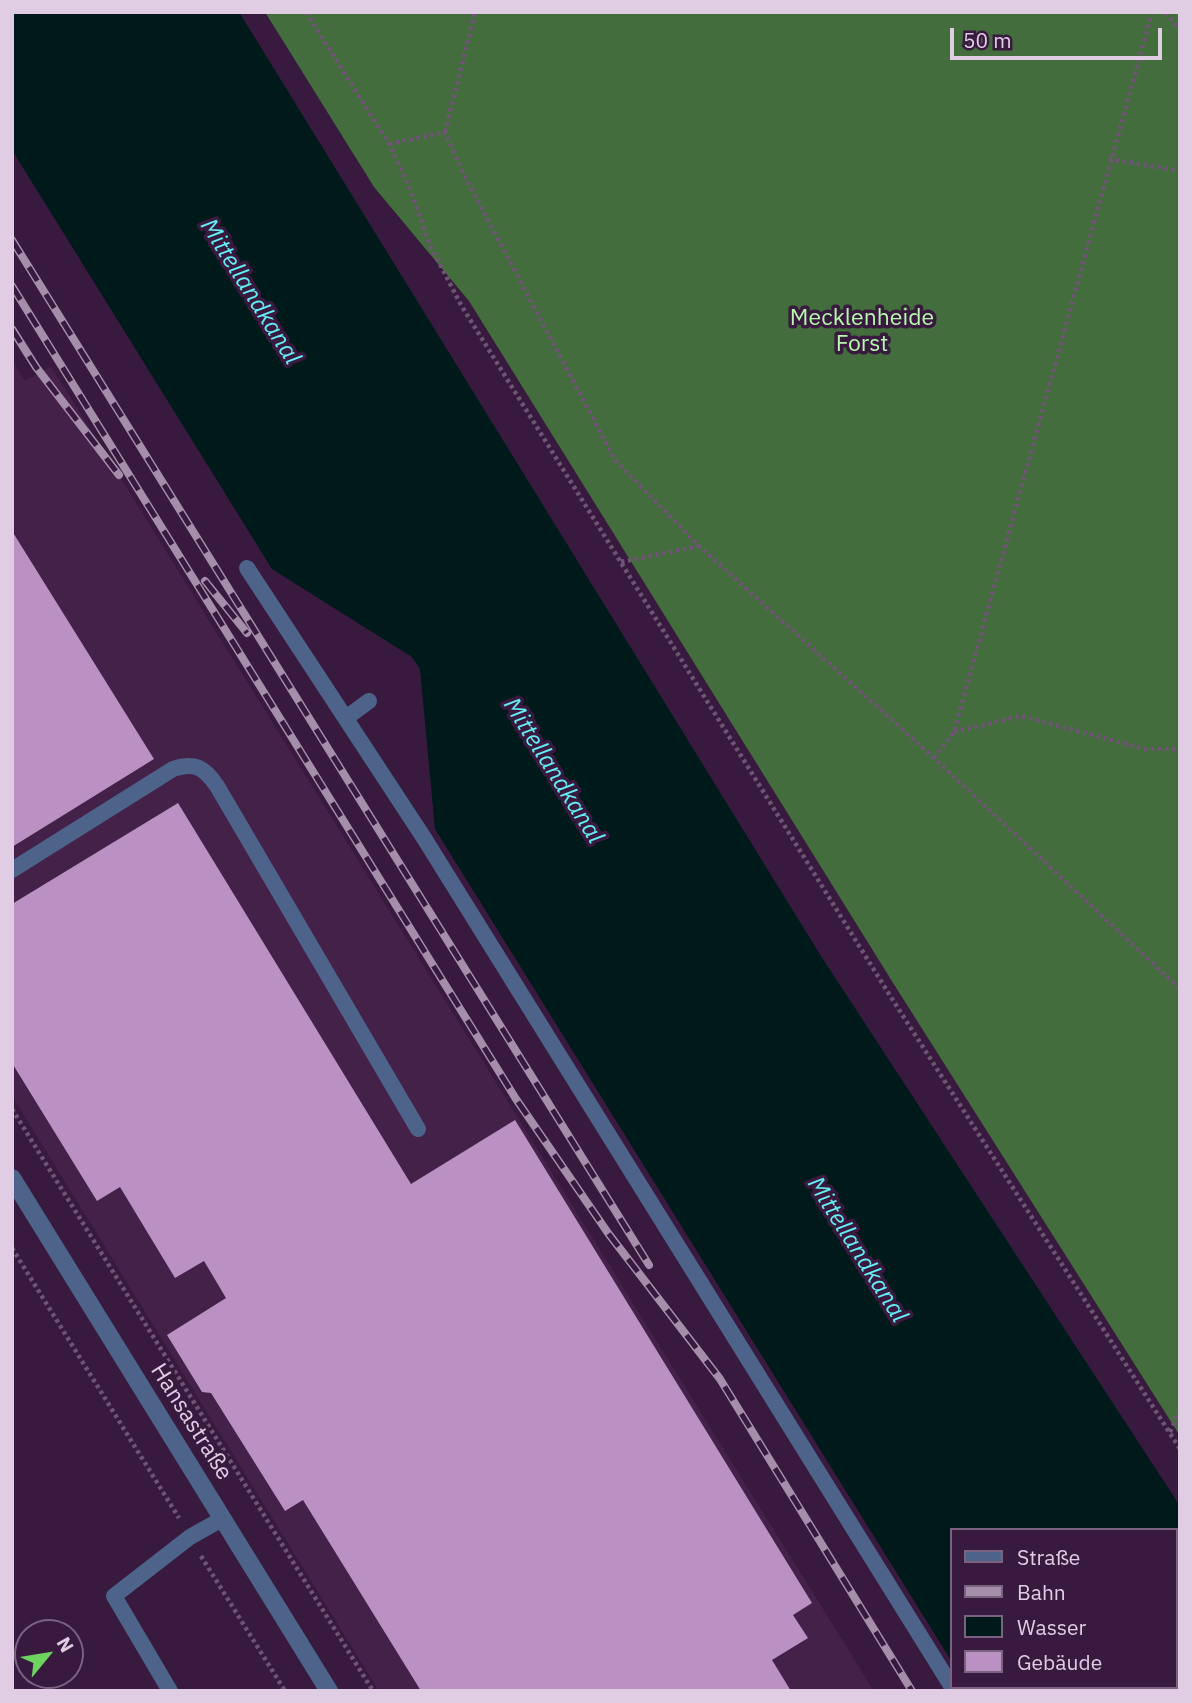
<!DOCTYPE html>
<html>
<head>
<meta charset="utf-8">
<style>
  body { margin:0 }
  #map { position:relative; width:1192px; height:1703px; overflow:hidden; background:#371a3d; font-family:"IBM Plex Sans",sans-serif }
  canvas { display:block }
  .frame { position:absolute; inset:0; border:14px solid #e0cde3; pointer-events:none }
  .legend { position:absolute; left:950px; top:1528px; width:228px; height:161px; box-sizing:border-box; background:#371a3d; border:2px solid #7b627f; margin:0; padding:9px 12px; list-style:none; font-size:21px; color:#e0cde3 }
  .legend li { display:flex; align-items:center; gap:14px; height:35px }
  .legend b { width:35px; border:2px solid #7b627f }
  .north { position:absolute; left:14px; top:1619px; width:70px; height:70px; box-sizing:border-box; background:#371a3d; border:2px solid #7b627f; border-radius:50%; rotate:60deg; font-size:19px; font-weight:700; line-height:28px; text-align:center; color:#e0cde3 }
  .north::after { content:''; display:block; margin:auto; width:24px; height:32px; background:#6fd360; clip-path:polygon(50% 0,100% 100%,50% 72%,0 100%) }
  .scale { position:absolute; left:950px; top:28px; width:212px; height:32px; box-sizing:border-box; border:4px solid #e0cde3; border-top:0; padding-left:9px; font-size:21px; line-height:24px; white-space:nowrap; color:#e0cde3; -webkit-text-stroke:5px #371a3d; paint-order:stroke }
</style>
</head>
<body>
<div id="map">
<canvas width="1192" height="1703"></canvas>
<div class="frame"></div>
<ul class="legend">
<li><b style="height:9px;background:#4d6389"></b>Straße</li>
<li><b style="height:9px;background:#a58ea9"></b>Bahn</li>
<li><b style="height:19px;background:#00191b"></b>Wasser</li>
<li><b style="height:19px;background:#bb90c3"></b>Gebäude</li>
</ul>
<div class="north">N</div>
<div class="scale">50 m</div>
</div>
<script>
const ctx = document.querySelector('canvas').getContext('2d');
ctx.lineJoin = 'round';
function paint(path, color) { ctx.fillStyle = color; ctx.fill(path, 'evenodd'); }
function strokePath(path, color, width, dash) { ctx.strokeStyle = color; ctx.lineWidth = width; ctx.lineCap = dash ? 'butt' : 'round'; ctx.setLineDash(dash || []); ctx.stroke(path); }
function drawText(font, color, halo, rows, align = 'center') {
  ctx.font = font + ' "IBM Plex Sans",sans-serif'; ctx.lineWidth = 7; ctx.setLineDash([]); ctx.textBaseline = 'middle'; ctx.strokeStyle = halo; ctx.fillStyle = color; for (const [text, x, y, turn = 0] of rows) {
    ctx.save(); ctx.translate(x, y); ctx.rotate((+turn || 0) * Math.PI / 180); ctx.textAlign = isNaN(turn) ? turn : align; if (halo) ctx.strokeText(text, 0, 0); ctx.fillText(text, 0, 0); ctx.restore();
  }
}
const built = new Path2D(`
  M12 360 25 381 51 366 874 1691H379L12 1096Z`);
const forest = new Path2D(`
  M265 12H1180V1436L895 986 469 301 374 187Z`);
const water = new Path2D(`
  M12 12H239L819 953 1180 1506V1691H970L968 1687H1176V1530H952V1662L435 829 420 669 412 657 272 569 12 150Z`);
const building = new Path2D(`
  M12 531 154 759 12 847Z
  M178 803 411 1184 515 1120 812 1603 793 1615 808 1638 772 1660 791 1691H421L303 1500 285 1511 211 1393 202 1392 167 1335 226 1298 204 1261 175 1278 120 1187 97 1201 12 1063V904Z`);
const path = new Path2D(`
  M306 12 389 144 409 186 429 243 461 305 889 994 1180 1449
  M1166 12 1180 30
  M445 132 475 12
  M389 144 445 132 461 169 615 460 699 546 934 758 1180 989
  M1109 159 1180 171
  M621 562 699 546
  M954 732 1021 716 1145 749H1180
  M934 758 954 732 1152 12
  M12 1109 373 1691
  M12 1248 179 1518
  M1170 1432 1180 1409
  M201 1556 285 1691`);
const lane = new Path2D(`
  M247 568 424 838 952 1687
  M346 718 369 701
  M12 870 173 769C195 762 204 767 217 786L418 1129
  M170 1691 114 1596 190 1537 222 1519`);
const street = new Path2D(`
  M12 1178 329 1691`);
const rail = new Path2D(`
  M12 240 649 1265
  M12 286 516 1099 608 1233 720 1379 912 1691
  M12 329 36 367 119 475
  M205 581 247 633`);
const parkNames = [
  ["Mecklenheide",862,318],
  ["Forst",862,344]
];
const streetNames = [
  ["Hansastraße",191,1422,58]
];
const waterNames = [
  ["Mittellandkanal",250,292,58],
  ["Mittellandkanal",553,771,58],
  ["Mittellandkanal",857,1250,58]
];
paint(built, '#432149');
paint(forest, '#436d3d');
paint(water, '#00191b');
paint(building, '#bb90c3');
strokePath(path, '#6e5573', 4.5, [3.5, 3.5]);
strokePath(lane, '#4d6389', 16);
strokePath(street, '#4d6389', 18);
strokePath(rail, '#a58ea9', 8);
strokePath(rail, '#371a3d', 5, [16]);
drawText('23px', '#b7f6ad', '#371a3d', parkNames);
drawText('23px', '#e0cde3', '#371a3d', streetNames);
drawText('italic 24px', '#65ecf4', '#371a3d', waterNames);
</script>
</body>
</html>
